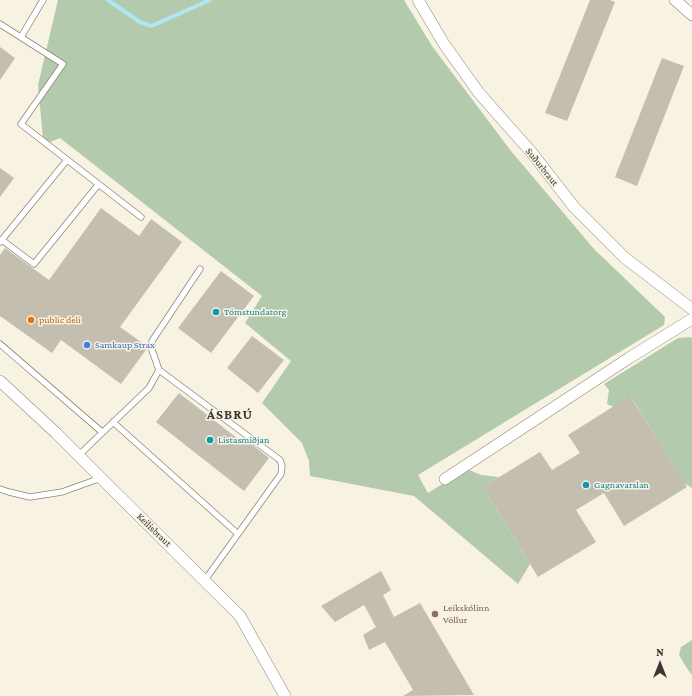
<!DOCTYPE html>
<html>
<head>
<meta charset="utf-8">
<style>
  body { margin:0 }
  #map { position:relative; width:692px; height:696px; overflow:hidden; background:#f8f2e3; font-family:"Crimson Pro",serif }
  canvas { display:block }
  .north { position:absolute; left:640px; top:644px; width:40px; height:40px; -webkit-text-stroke:3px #f8f2e3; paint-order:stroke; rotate:0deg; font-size:11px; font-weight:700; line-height:16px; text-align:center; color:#393732 }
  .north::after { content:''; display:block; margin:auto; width:14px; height:18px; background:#393732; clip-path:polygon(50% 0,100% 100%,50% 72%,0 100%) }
</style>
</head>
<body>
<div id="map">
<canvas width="692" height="696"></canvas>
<div class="north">N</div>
</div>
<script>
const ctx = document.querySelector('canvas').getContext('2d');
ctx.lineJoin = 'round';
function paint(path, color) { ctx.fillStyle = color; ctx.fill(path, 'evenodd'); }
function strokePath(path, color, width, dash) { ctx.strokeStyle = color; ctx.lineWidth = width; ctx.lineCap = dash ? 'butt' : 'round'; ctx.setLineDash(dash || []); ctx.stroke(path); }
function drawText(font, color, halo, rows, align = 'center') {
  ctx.font = font + ' "Crimson Pro",serif'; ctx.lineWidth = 3; ctx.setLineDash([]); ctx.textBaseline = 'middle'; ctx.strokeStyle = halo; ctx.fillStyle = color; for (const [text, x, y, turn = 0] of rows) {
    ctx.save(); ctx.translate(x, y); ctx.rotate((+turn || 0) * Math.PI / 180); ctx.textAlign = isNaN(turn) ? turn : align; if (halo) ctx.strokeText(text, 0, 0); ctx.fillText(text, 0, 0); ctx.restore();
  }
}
const green = new Path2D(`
  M58 0H404L432 46 511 151 594 249 665 317 664 325 418 475 428 493 463 471 469 470 481 475 499 477 483 487 530 564 518 584 414 496 310 476 309 461 302 443 262 403 291 361 245 323 262 296 60 138 50 142 43 139 38 85Z
  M690 337 692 338V488L684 483 631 397 614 407 607 404 609 390 604 384 678 338Z
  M692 640V675L686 667 679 655 681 647Z`);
const stream = new Path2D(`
  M108 0 140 22 151 26 156 24 210 0`);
const building = new Path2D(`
  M590 0H610L615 2 567 121 545 113Z
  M0 47 15 58 0 80Z
  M662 58 684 66 637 186 615 177Z
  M0 168 14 178 0 197Z
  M101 208 139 236 151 219 182 242 120 327 148 347 121 384 61 340 52 353 0 316V255L5 248 49 280Z
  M221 271 254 296 211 353 178 328Z
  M252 336 284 360 258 393 227 368Z
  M179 393 242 442 245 439 269 458 244 491 156 422Z
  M630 396 687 487 624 526 604 493 576 510 596 542 538 577 483 487 540 452 552 470 580 453 568 435Z
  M381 571 391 590 383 595 394 617 420 603 474 695 403 696 413 690 385 642 369 650 363 635 376 627 364 605 335 622 321 606Z`);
const lane = new Path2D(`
  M0 24 63 64 21 124 141 217
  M21 37 43 0
  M2 240 34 264 98 185
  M0 242 67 160
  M0 344 102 432
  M159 370 280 460 282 466 281 474 205 580
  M113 422 238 534
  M79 455 149 388 159 370 152 350V341L200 269
  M0 489 9 492 30 497 62 492 101 478`);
const street = new Path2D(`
  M418 0 444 44 479 93 532 153 574 207 625 258 692 309
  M675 0 692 15
  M0 381 56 433 101 478 240 616 285 696
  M445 479 629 358 692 319`);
const markers = [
  [216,312,4,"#0f9aa8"],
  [31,320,4,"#e8710a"],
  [87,345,4,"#3f7fe0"],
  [210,440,4,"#0f9aa8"],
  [586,485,4,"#0f9aa8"],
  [435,614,4,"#8d6e63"]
];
const streetNames = [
  ["Suðurbraut",542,167,51],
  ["Keilisbraut",154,530,44]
];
const cultureNames = [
  ["Tómstundatorg",224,312],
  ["Listasmiðjan",218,440],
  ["Gagnavarslan",594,485]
];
const foodNames = [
  ["public deli",39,320]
];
const shopNames = [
  ["Samkaup Strax",95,345]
];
const educationNames = [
  ["Leikskólinn",443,608],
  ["Völlur",443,620]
];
const districtNames = [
  ["ÁSBRÚ",230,415]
];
paint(green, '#b3caad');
strokePath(stream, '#b0e5f2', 4);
paint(building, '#c3beb0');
strokePath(lane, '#8b8679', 7);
strokePath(street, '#8b8679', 12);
strokePath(lane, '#fff', 5.5);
strokePath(street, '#fff', 11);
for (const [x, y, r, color] of markers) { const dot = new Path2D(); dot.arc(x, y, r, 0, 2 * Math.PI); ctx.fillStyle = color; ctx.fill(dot); strokePath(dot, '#f8f2e3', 1.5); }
drawText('10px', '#393732', '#f8f2e3', streetNames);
drawText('10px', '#0d838f', '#f8f2e3', cultureNames, 'left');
drawText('10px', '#c56008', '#f8f2e3', foodNames, 'left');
drawText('10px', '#366cbe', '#f8f2e3', shopNames, 'left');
drawText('10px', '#785e54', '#f8f2e3', educationNames, 'left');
ctx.letterSpacing = '1px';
drawText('bold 14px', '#393732', '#f8f2e3', districtNames);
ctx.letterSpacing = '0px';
</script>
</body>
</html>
